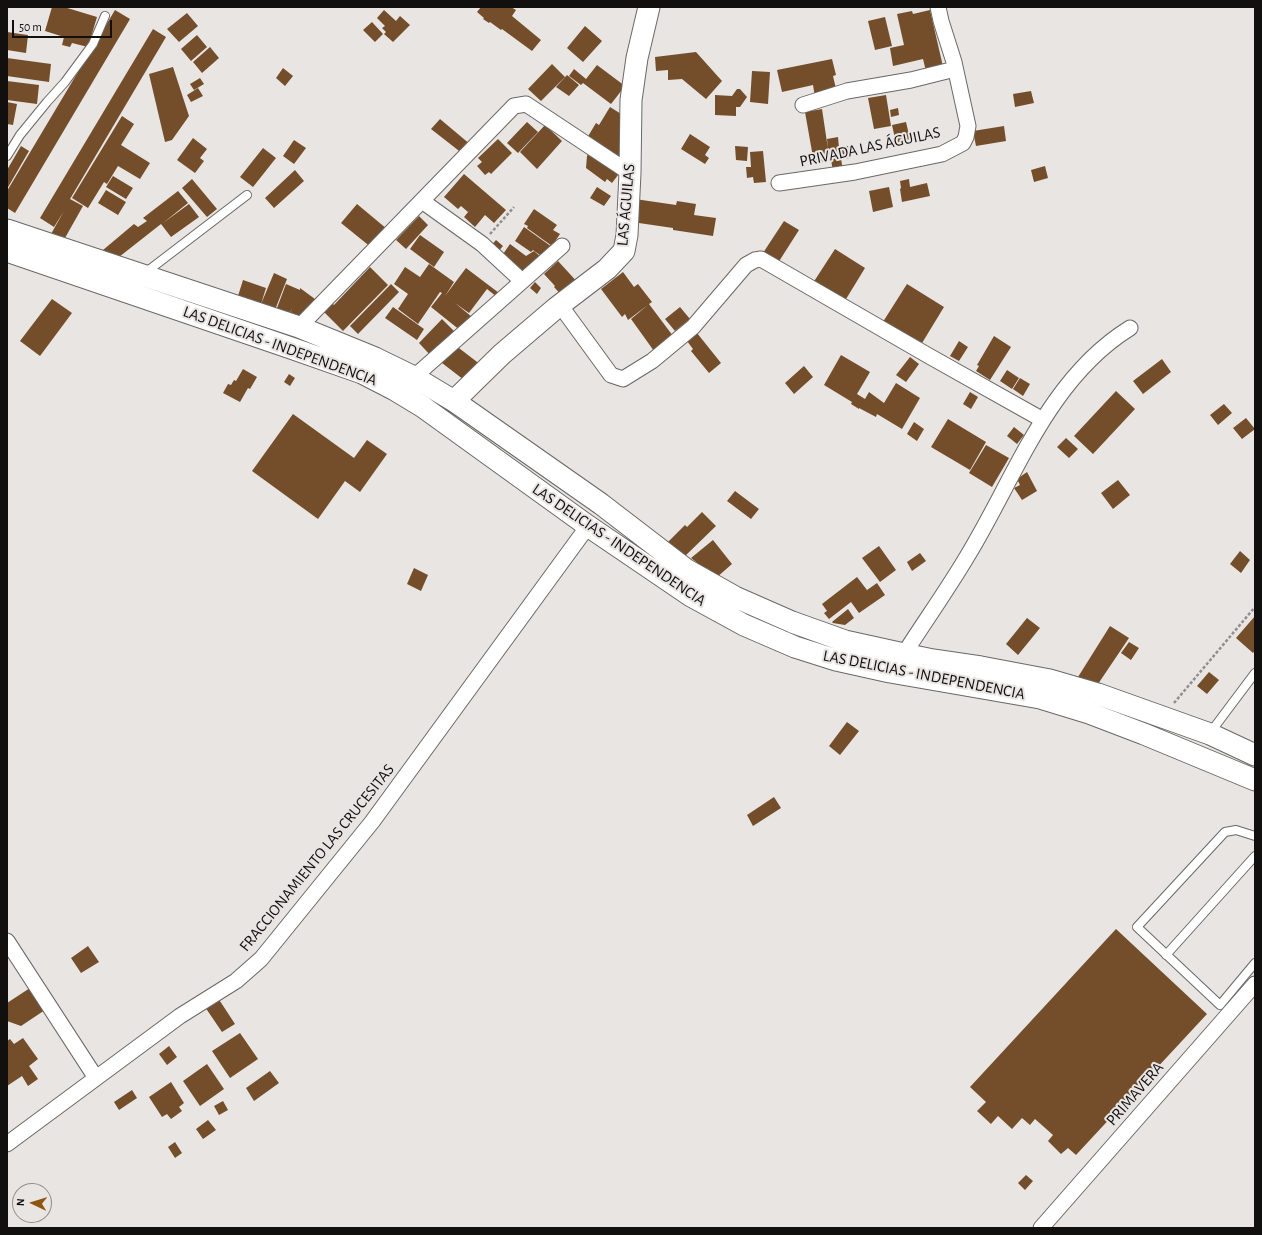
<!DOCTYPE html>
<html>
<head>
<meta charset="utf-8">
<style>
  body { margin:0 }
  #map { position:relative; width:1262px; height:1235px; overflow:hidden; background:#e8e5e2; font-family:"Alegreya Sans",sans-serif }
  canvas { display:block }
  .frame { position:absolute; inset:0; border:8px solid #11100f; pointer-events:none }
  .north { position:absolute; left:12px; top:1183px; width:40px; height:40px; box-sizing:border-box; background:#e8e5e2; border:1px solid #92908e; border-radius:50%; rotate:274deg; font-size:11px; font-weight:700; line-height:16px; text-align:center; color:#11100f }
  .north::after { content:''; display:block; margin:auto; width:14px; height:18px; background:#8e560e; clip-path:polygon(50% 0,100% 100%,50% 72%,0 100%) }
  .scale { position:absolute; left:12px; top:20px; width:100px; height:18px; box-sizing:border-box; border:2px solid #11100f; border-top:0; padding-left:5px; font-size:12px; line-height:14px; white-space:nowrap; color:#11100f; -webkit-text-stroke:3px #e8e5e2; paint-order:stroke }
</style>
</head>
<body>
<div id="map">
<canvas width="1262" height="1235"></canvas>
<div class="frame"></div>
<div class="north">N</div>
<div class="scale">50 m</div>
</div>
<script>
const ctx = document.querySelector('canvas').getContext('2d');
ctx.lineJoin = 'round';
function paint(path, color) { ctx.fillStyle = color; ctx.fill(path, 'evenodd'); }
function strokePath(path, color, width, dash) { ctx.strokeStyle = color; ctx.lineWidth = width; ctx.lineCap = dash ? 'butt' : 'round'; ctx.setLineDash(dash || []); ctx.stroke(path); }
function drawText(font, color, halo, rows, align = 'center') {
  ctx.font = font + ' "Alegreya Sans",sans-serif'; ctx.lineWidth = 4; ctx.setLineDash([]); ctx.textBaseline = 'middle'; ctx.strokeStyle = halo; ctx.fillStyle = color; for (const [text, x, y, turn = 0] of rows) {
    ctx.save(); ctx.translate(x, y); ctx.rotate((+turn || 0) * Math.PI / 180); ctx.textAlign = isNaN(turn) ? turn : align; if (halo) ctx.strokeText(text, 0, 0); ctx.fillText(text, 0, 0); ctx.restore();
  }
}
const building = new Path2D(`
  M52 7H64L97 17 88 47 72 43 70 47 62 45 64 37 45 31Z
  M481 7H511L516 10 512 16 541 40 532 51 502 29 501 30 490 22 489 23 483 19 484 18 477 12Z
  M115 10 130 19 15 213 7 208V191Z
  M384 10 396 21 400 16 410 25 393 42 384 34 386 32 382 28 385 26 377 18Z
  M930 10 944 71 927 75 923 59 893 66 890 48 904 45 897 14 912 11 913 14Z
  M187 13 198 26 179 42 167 29Z
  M885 17 892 46 875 50 868 21Z
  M372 22 383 34 375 42 363 30Z
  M585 26 602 41 583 62 567 48Z
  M153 29 166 37 70 199 83 206 65 238 61 236 59 239 51 234 64 211 54 227 40 218Z
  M7 32 28 35 26 53 7 50Z
  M197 35 207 47 191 61 181 49Z
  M210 47 219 58 202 73 193 62Z
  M696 52 722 81 706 99 682 79 668 80V70L656 71 655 57Z
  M7 58 51 64 49 82 7 76Z
  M832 59 836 75 833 76 837 93 815 97 813 85 782 92 777 70Z
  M552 64 565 77 541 101 528 89Z
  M597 65 625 86 611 104 583 83 581 85 569 76 574 69 586 79Z
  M173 67 189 116 172 140 165 142 149 74Z
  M283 68 293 76 285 86 276 78Z
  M752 71 770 72 768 104 750 102Z
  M567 75 579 85 569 96 556 87Z
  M200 78 204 84 194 90 190 84Z
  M7 81 39 85 37 104 7 100Z
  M198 88 203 96 191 102 187 95Z
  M737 89H740L747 97 740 107H736V116L715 115V95L732 96Z
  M1031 91 1034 103 1015 107 1013 94Z
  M886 95 891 126 874 129 868 98Z
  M7 102 17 104 13 125 7 124Z
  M610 107 626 117 622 161 587 138 596 123 599 125Z
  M898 108 899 115 891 117 890 110Z
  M822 109 828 149 827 139 838 137 839 148 848 146 850 158 841 159 843 170 833 171 831 160 814 163 805 112Z
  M122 116 134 124 121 145 150 163 140 179 118 166 107 184 104 182 88 208 72 198Z
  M440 119 471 145 463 154 431 129Z
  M527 122 538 132 518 153 507 143Z
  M906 122 910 139 896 143 892 125Z
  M545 125 562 141 537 169 520 152Z
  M1004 126 1006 141 976 146 973 131Z
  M690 134 710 147 705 155 709 158 705 164 681 149Z
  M193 138 207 149 200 158 204 161 195 173 177 160Z
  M498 139 512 153 491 174 489 172 485 175 477 166 482 162 478 158Z
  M294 140 306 148 294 164 283 156Z
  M21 146 29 151 7 189V170Z
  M735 146 748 147 747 161 736 160Z
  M263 148 276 158 253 187 240 177Z
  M763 151 766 182 754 183 753 177 747 178 746 167H751L750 152Z
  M589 153 618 175 612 183 607 179 605 182 586 168 587 156Z
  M1045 166 1048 178 1034 182 1031 170Z
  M295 170 304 181 274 208 265 198Z
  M464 174 506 210 494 223 485 215 475 227 464 217 473 206 468 212 461 206 458 209 444 197Z
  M113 176 133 188 126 199 106 187Z
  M192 179 217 209 207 217 182 188Z
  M909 179 910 187 927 183 930 196 902 202 900 189 901 188 900 181Z
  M597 187 611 196 604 206 590 198Z
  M889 187 893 207 873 212 869 191Z
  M106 190 126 202 118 215 98 203Z
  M178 191 188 203 163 223 189 204 199 217 171 237 161 224 119 257 103 250 134 224 138 227 147 221 143 218Z
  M635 199 676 205 677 201 696 204 694 215 716 218 713 236 673 230V228L632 222Z
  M357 204 387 229 372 248 341 223Z
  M534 209 557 225 553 230 560 234 552 246 527 228 528 226 524 224Z
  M419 216 428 225 406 249 396 240Z
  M784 221 799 230 776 266 761 256Z
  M524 227 552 247 544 258 533 250 531 252 515 241Z
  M420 235 444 252 434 267 410 249Z
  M496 240 503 246 496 254 489 248Z
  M510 244 526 256 534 251 542 258 524 274 501 257Z
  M835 249 865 268 843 304 813 283Z
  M558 261 580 285 565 299 554 287 555 286 544 274Z
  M429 264 454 282 445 296 466 268 499 293 497 297 487 289 469 313 455 303 472 317 461 331 431 307 442 293 440 292 418 324 398 309 408 294 394 284 405 267 420 277Z
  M370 267 388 285 343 331 324 312 332 303 334 305Z
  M623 272 634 287 638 284 652 302 649 304 673 336 654 351 631 319 648 305 628 320 625 314 622 317 601 289Z
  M274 273 287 279 275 310 261 304Z
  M243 280 266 288 261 304 238 296Z
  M535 282 541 288 537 294 530 288Z
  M286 284 300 290V288L319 302 301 318 290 314 292 308 290 313 277 308Z
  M391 284 399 292 358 334 350 326Z
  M907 284 944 307 919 348 881 325Z
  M52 299 72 313 40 356 20 341Z
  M393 307 424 329 417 340 385 318Z
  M680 307 690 319 675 331 665 319Z
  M442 319 456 333 432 357 419 343Z
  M697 333 721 363 709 373 691 351 693 349 687 341Z
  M994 336 1011 347 990 380 976 371 979 366 977 365Z
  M959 341 968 347 959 361 950 356Z
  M455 345 481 365 468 383 442 363Z
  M841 355 870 372 857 394 865 399 869 392 884 403 896 383 920 398 902 429 877 414 876 417 859 408V409L851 404 852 402 824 385Z
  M910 357 919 364 906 382 896 375Z
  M1162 359 1171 372 1143 394 1133 381Z
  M804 366 813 377 794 394 785 383Z
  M243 369 257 377 250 389 248 388 240 402 223 393 228 384 231 385 234 380 236 381Z
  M1007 370 1019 378 1012 389 1000 381Z
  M289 374 295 378 290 386 284 382Z
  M1020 378 1030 384 1023 396 1013 389Z
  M1116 391 1135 409 1093 454 1074 436Z
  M970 392 978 397 971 409 963 404Z
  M1224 404 1232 413 1218 425 1210 415Z
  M293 414 354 458 367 440 387 454 360 492 345 481 318 519 252 471Z
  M1246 418 1255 429 1242 439 1233 428Z
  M948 419 986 442 970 470 931 447Z
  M914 422 924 429 917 441 907 434Z
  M1014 427 1024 435 1017 444 1007 436Z
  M1066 438 1078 449 1069 458 1057 447Z
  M986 445 1009 458 992 487 969 473Z
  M1027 472 1037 491 1022 500 1014 488 1020 485 1017 479Z
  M1118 480 1130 495 1113 509 1101 493Z
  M735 491 759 509 751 519 727 501Z
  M702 512 716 526 684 557 667 543 685 525 687 527Z
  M713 540 732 564 716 578 707 568 705 569 691 558Z
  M879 546 896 570 880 582 862 558Z
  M1240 551 1250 560 1241 573 1230 564Z
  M920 553 926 561 912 571 907 562Z
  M414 568 428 575 421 591 407 584Z
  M857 577 867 590 860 595 877 583 885 595 859 613 851 602 829 619 824 613 827 611 822 604Z
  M848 609 854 618 845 625 833 623 832 622Z
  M1255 616V650L1253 653 1236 638Z
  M1027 618 1040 628 1018 655 1006 644Z
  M1110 626 1129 638 1098 684 1078 677Z
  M1129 642 1139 648 1131 660 1121 653Z
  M1209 672 1219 680 1207 694 1197 686Z
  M847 722 859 731 840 755 829 746Z
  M774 797 781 808 753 826 747 815Z
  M1116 929 1207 1014 1076 1155 1068 1148 1061 1154 1048 1141 1053 1135 1035 1119 1030 1125 1022 1118 1012 1129 998 1116 991 1124 977 1111 986 1102 970 1087Z
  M88 946 99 962 81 973 71 958Z
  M30 988 45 1010 21 1026 7 1021V1003Z
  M218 998 235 1024 222 1032 205 1007Z
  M240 1033 258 1059 230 1078 212 1051Z
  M23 1038 38 1059 29 1066 38 1079 28 1086 22 1076 7 1086V1041L10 1039 14 1044Z
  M169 1046 177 1057 167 1065 159 1054Z
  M207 1064 224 1089 200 1106 183 1081Z
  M270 1071 279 1083 254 1101 246 1088Z
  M171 1082 184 1103 179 1107 182 1111 171 1119 167 1114 162 1117 149 1097Z
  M132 1090 137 1098 119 1110 114 1102Z
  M223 1101 228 1110 219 1115 214 1106Z
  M208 1120 216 1130 203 1139 196 1129Z
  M175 1142 182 1153 175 1158 168 1147Z
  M1026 1175 1033 1181 1025 1190 1018 1183Z`);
const path = new Path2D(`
  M490 234 514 207
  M1174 703 1255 607`);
const lane = new Path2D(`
  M7 156 20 135 47 102 65 82 93 44 105 16
  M145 273 247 195
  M1210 733 1255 673
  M1255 836 1236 830 1225 832 1137 927 1220 1005 1255 963
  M1166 955 1255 856`);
const street = new Path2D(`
  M803 105 847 91 911 80 955 69
  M779 183 855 172 942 154 963 143 966 137 968 126 954 62 941 21 938 7
  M422 201 482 244 522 281
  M560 305 611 375 623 379 652 361 693 327 746 265 755 260 761 259 929 356 1043 420
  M299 327 514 106 526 104 630 173
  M414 377 562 246
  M904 654C925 621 948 589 968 555 1016 476 1048 379 1130 328
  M7 941 96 1078
  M7 1144 180 1016 236 981 261 959 372 822 588 526
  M1041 1228 1255 984`);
const secondary = new Path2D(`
  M7 230 299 327 375 358 414 377 454 401 601 504 687 570 735 597 792 622 845 641 904 654 933 660 981 667 1050 680 1098 694 1210 734 1255 755
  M7 251 291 348 362 373 395 390 423 407 588 526 691 596 744 625 795 647 836 660 890 672 1040 698 1089 713 1144 734 1255 780
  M454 401 502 354 556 308 607 269 624 251 627 235 630 173 631 100 637 58 649 7`);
const streetNames = [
  ["PRIVADA LAS ÁGUILAS",870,147,-12],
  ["LAS ÁGUILAS",626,205,-85],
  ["LAS DELICIAS - INDEPENDENCIA",280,346,20],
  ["LAS DELICIAS - INDEPENDENCIA",619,545,34],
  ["LAS DELICIAS - INDEPENDENCIA",924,675,11],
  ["FRACCIONAMIENTO LAS CRUCESITAS",317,858,-51],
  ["PRIMAVERA",1135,1094,-49]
];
paint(building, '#744e2b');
strokePath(lane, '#6b6866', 10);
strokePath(street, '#6b6866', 17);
strokePath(secondary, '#6b6866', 23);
strokePath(path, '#918f8d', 2.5, [3, 2]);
strokePath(lane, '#fff', 8);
strokePath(street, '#fff', 15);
strokePath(secondary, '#fff', 21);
drawText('16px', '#11100f', '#e8e5e2', streetNames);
</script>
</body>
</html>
